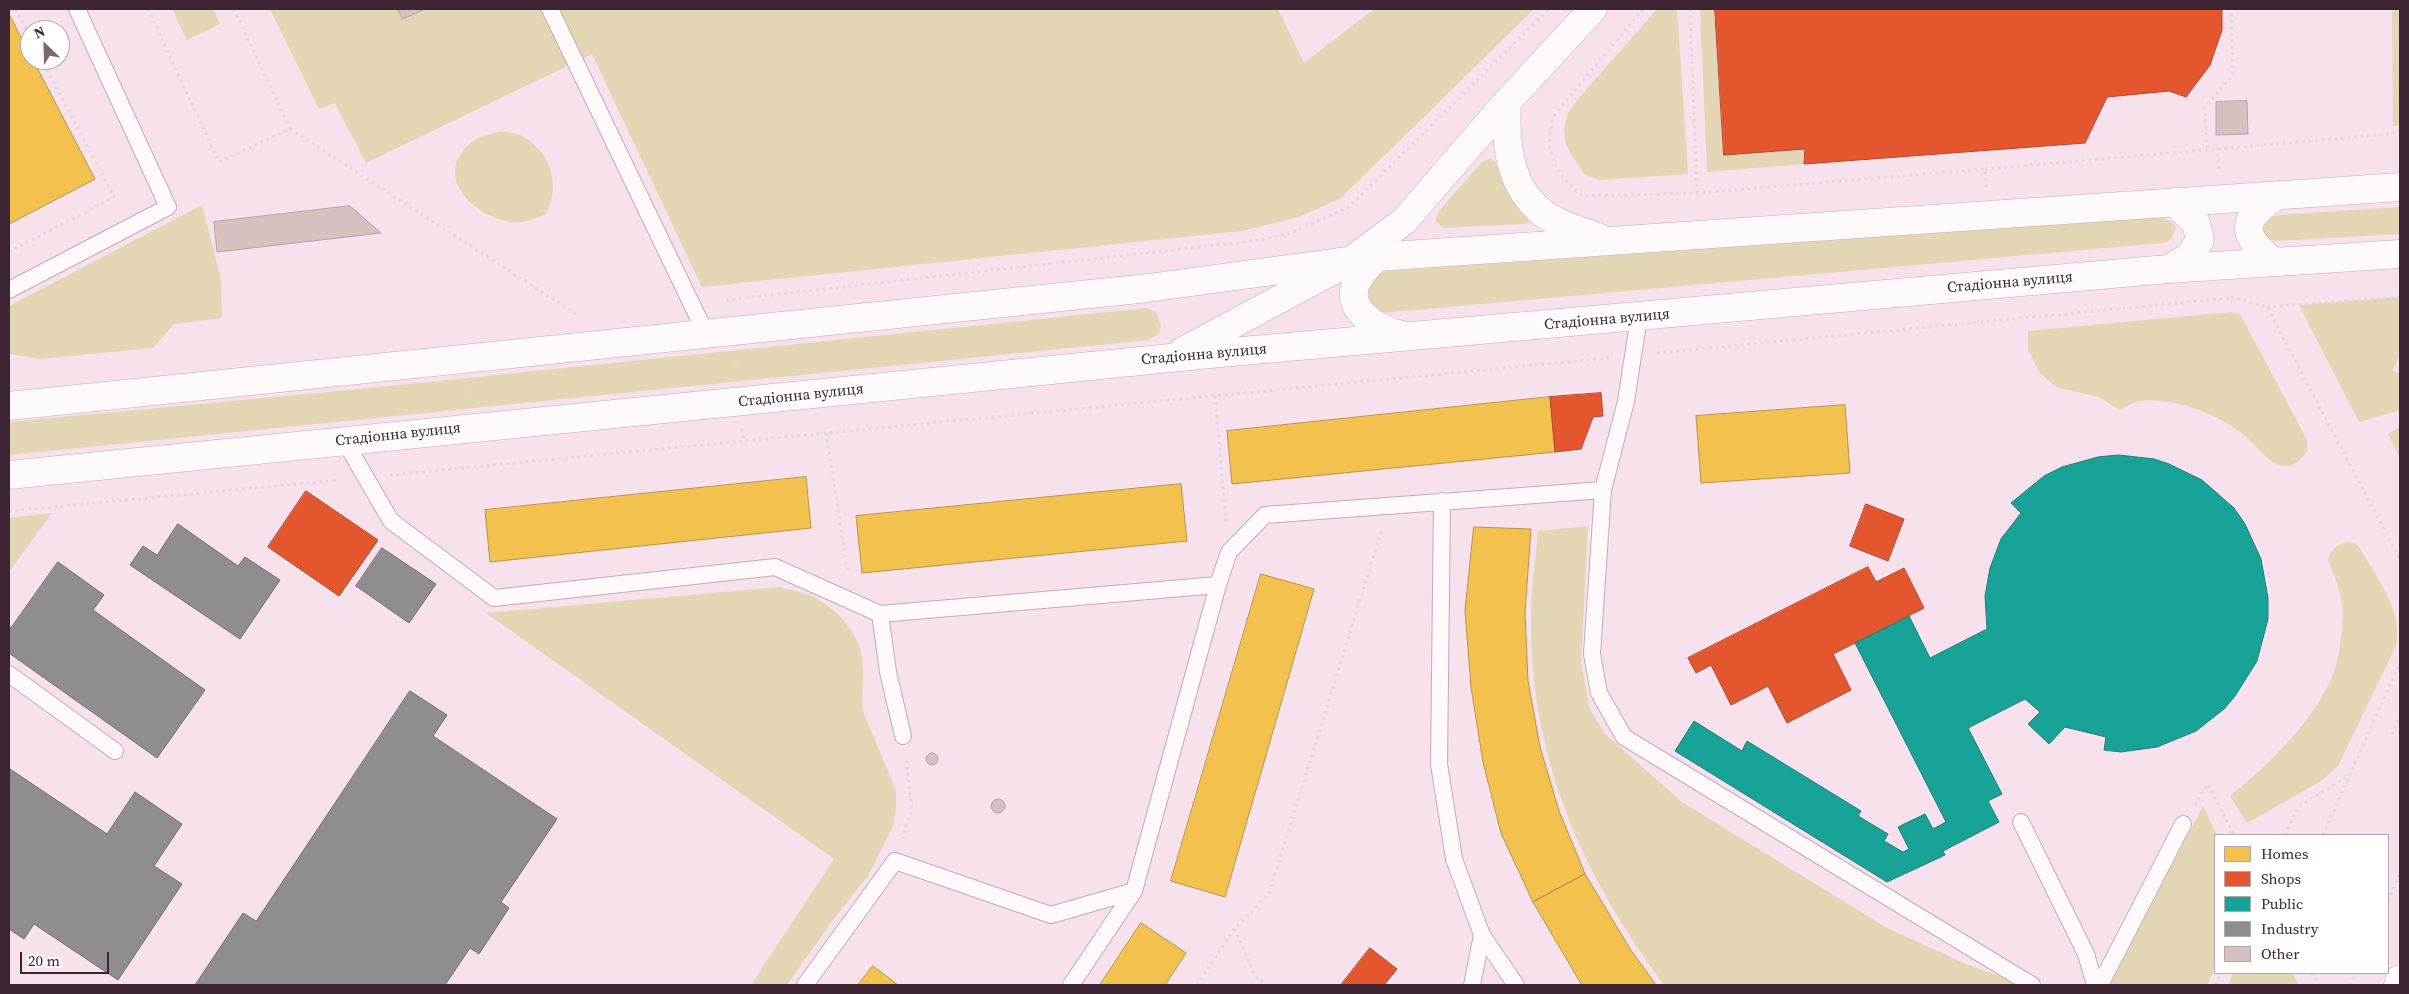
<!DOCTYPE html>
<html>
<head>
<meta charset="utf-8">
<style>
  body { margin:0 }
  #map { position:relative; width:2409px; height:994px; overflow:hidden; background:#f6e1ec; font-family:"Source Serif 4",serif }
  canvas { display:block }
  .frame { position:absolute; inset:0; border:10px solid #3c2432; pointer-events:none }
  .legend { position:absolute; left:2214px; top:834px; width:175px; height:140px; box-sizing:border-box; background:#fff; border:1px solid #b1a7ad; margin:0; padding:6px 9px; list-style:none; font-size:15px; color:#3c2432 }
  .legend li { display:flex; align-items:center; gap:10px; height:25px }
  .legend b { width:25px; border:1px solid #b1a7ad }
  .north { position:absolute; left:20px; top:20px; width:50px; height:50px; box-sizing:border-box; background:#fff; border:1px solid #b1a7ad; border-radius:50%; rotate:336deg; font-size:14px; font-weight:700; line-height:20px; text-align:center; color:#3c2432 }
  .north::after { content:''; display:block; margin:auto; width:18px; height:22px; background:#7d6673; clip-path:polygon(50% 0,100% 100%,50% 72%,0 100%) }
  .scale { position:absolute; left:20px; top:952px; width:89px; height:22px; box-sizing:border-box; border:2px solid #3c2432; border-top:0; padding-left:6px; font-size:15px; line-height:18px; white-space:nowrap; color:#3c2432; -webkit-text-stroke:4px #fff; paint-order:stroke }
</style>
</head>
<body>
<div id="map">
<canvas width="2409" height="994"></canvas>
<div class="frame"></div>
<ul class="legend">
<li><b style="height:14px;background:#f2c14e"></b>Homes</li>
<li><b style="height:14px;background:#e4572e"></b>Shops</li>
<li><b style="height:14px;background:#17a398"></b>Public</li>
<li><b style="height:14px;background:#8d8d92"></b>Industry</li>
<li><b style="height:14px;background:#d6c0c0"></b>Other</li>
</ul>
<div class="north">N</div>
<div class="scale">20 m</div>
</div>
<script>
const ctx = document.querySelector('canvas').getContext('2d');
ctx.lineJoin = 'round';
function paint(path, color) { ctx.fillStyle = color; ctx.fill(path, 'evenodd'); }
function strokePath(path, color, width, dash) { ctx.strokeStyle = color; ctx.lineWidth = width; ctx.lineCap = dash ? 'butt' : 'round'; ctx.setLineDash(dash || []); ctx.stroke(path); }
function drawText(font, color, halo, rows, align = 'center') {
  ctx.font = font + ' "Source Serif 4",serif'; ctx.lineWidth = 5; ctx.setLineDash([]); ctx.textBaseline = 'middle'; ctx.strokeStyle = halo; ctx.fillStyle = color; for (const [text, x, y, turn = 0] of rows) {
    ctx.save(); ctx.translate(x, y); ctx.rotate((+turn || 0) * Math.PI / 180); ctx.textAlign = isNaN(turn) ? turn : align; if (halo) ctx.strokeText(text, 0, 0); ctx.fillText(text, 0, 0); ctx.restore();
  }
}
const green = new Path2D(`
  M172 9H213L220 24 187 40Z
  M270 9H1278L1304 63 1374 9H1534L1341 198 1299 217 1242 231 702 287 592 54 366 163 335 103 319 109Z
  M1657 9H1677L1688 174 1599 180 1584 174 1566 145 1564 129 1568 113 1578 99Z
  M1700 9H1715L1724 155 1805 149 1804 164 1707 172Z
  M2392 9H2400V125L2393 126Z
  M502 131C508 133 516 133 522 136 551 152 561 185 546 214 535 219 525 223 512 222 477 218 434 180 467 146 475 137 491 134 502 131Z
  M1491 158 1496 163 1509 192 1531 218V221L1523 224 1443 228 1435 220 1439 211 1482 162Z
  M202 205 221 279 222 318 174 324 153 348 40 359 9 354V306Z
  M2400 207V234L2275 241 2268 238 2263 228 2269 218 2279 215Z
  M2162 217 2173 223 2176 228 2171 240 2162 243 1382 313 1370 303 1368 287 1377 275 1387 271Z
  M2400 297V353L2393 371 2400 373V410L2359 422 2299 305Z
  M1147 308 1157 313 1161 327 1158 335 1148 340 9 455V422L370 388Z
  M2231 312 2240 314 2307 440V451C2301 460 2291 470 2279 465 2266 460 2255 444 2244 435 2217 413 2175 398 2141 401 2134 401 2126 407 2120 410L2099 397 2056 387 2039 372 2028 349V331Z
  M2400 427V458L2388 434Z
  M52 513 9 572V518Z
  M1588 526 1581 663 1590 709 1605 734 1682 802 1887 928 1966 964 2015 982 2018 985H1664C1581 873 1529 756 1531 614 1531 586 1536 558 1538 531Z
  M2350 542 2358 545C2375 576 2404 610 2396 646L2338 766 2321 781 2247 823 2230 796C2268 765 2308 727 2330 682 2339 663 2342 635 2343 615 2343 596 2335 577 2328 560 2332 548 2337 544 2350 542Z
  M780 587C789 590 800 591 809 595 838 608 863 636 863 668 864 684 860 699 864 714L896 790V808L893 826 868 876 830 924 787 985H751L834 859 486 613Z
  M2203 806 2217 835H2215V968L2207 985H2108Z
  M2233 973H2292L2299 985H2228Z`);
const homes = new Path2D(`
  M9 14 30 55V60H33L95 179 9 224Z
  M1550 397 1555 452 1232 484 1227 431Z
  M1845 405 1850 473 1701 483 1696 416Z
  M806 477 811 528 490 562 485 510Z
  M1181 484 1187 541 862 573 856 516Z
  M1474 527 1531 529 1525 613 1528 681 1540 747 1559 811 1585 874 1533 902 1501 833 1483 762 1471 687 1465 611Z
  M1261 574 1314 589 1225 897 1171 881Z
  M1585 874 1630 949 1656 985H1582L1580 982 1533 902Z
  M1141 923 1186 953 1165 985H1100Z
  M873 966 898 985H858Z`);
const shops = new Path2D(`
  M1715 9H2222V30L2210 65 2186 97 2169 91 2107 97 2085 143 1804 164 1805 149 1724 155Z
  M1601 393 1603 416 1593 417 1581 449 1555 452 1550 397Z
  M306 491 378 540 339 596 268 547Z
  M1866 504 1904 519 1888 561 1850 546Z
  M1868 567 1876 582 1904 568 1924 608 1833 654 1851 690 1787 723 1768 686 1731 705 1711 665 1696 673 1688 658Z
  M1370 948 1397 969 1384 985H1341Z`);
const public = new Path2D(`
  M2119 455 2154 459 2169 464 2202 480 2234 508 2245 524 2261 559 2268 598V619L2257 661 2235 696 2224 709 2196 731 2157 747 2121 752 2104 750 2106 737 2065 727 2049 744 2028 724 2040 712 2025 699 1968 728 2002 794 1988 801 1999 822 1943 851 1945 855 1887 882 1675 751 1694 721 1742 751 1747 741 1861 811 1858 816 1888 834 1884 841 1903 852 1909 849 1898 827 1925 814 1933 829 1946 822 1855 643 1909 616 1930 658 1987 629 1985 596 1990 568 2001 539 2021 513 2011 503 2044 476 2062 467 2098 457Z`);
const industry = new Path2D(`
  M178 524 238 566 245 557 280 580 240 639 130 565 143 546 157 555Z
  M382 548 436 584 409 623 356 586Z
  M58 562 104 595 93 610 205 690 157 758 9 653V631Z
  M410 691 447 715 433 736 557 819 501 902 509 908 479 954 470 948 445 985H195L243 913 256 921Z
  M10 769 107 834 135 792 182 824 154 866 182 884 118 980 34 924 24 939 9 929Z`);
const building = new Path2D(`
  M398 9H425L403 19Z
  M2247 101 2248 134 2216 135V102Z
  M350 206 381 233 217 252 214 222Z
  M926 759a6 6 0 1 1 12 0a6 6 0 1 1-12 0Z
  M991 806a7 7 0 1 1 14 0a7 7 0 1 1-14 0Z`);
const path = new Path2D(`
  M16 9 30 36
  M148 9 219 162 290 129 234 9
  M1643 9 1555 114C1542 151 1554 171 1582 196L1697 193 1985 169 1986 188
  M1690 9 1697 193
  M290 129 579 316
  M2217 147 2219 172
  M2207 148 2204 108 2233 75 2231 9
  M1985 169 2400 133
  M9 252 114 197 42 60
  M2231 297 2267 307 2400 560
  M726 300 1261 240 1290 233 1349 207 1549 9
  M2267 307 2400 297
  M1657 353 2231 298
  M736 359 737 373
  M467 386 469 400
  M1215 396 1226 522
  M742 429 744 441
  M826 433 848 574
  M390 475 1609 358
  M9 511 339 480
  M2392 734 2400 715
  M2195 805 2208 784 2234 835
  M2285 835 2299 806 2350 775
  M2323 835 2400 663
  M902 839 912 809 906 757
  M2388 901 2400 873
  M1235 929 1255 976 1267 985
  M2312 973 2319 985
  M1197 985 1235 928 1269 894 1382 529
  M2215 985 2220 973
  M2350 985 2356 973`);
const lane = new Path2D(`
  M550 9 706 334
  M9 290 168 207 77 9
  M344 440 391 521 494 598 775 567 880 614 1218 585 1229 552 1265 515 1603 490 1626 401 1639 317
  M1603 490 1592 654 1599 693 1624 737 2032 985
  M1442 501 1439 764 1454 859 1482 935 1516 985
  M880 614 888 672 903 736
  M9 674 115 751
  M2021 822 2086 954 2095 985
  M805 985 895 861 1051 915 1134 891
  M1071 985 1134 891 1218 585
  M1472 985 1482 935
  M2100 985 2183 824`);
const secondary = new Path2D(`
  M1507 102C1505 139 1508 182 1538 209 1554 224 1580 230 1600 238
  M1382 250C1375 259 1365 268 1359 278 1340 309 1377 329 1402 335
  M2273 261C2238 232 2242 219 2278 195
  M2168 269 2190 256 2200 240 2196 223 2174 202
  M1183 351 1349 262 1404 221 1507 102 1593 9
  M9 406 1148 288 1376 257 2400 187
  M9 475 1220 353 2168 269 2400 254`);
const primary = new Path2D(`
  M2398 985 2400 979`);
const streetNames = [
  ["Стадіонна вулиця",2010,283,-5],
  ["Стадіонна вулиця",1607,320,-5],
  ["Стадіонна вулиця",1204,355,-5],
  ["Стадіонна вулиця",801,396,-6],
  ["Стадіонна вулиця",398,435,-6]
];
paint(green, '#e3d6b4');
paint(homes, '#f2c14e');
strokePath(homes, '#bb9246', 1);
paint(shops, '#e4572e');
strokePath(shops, '#b2482f', 1);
paint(public, '#17a398');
strokePath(public, '#227d79', 1);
paint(industry, '#8d8d92');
strokePath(industry, '#756e75', 1);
paint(building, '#d6c0c0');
strokePath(building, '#b7a2a3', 1);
strokePath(lane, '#c1acb8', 18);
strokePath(secondary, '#c1acb8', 29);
strokePath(primary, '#c1acb8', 29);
strokePath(path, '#ded7db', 3, [2.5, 4]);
strokePath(lane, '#fefafc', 16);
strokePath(secondary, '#fefafc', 28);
strokePath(primary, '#fefafc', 28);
drawText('15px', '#3c2432', '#fff', streetNames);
</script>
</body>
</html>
